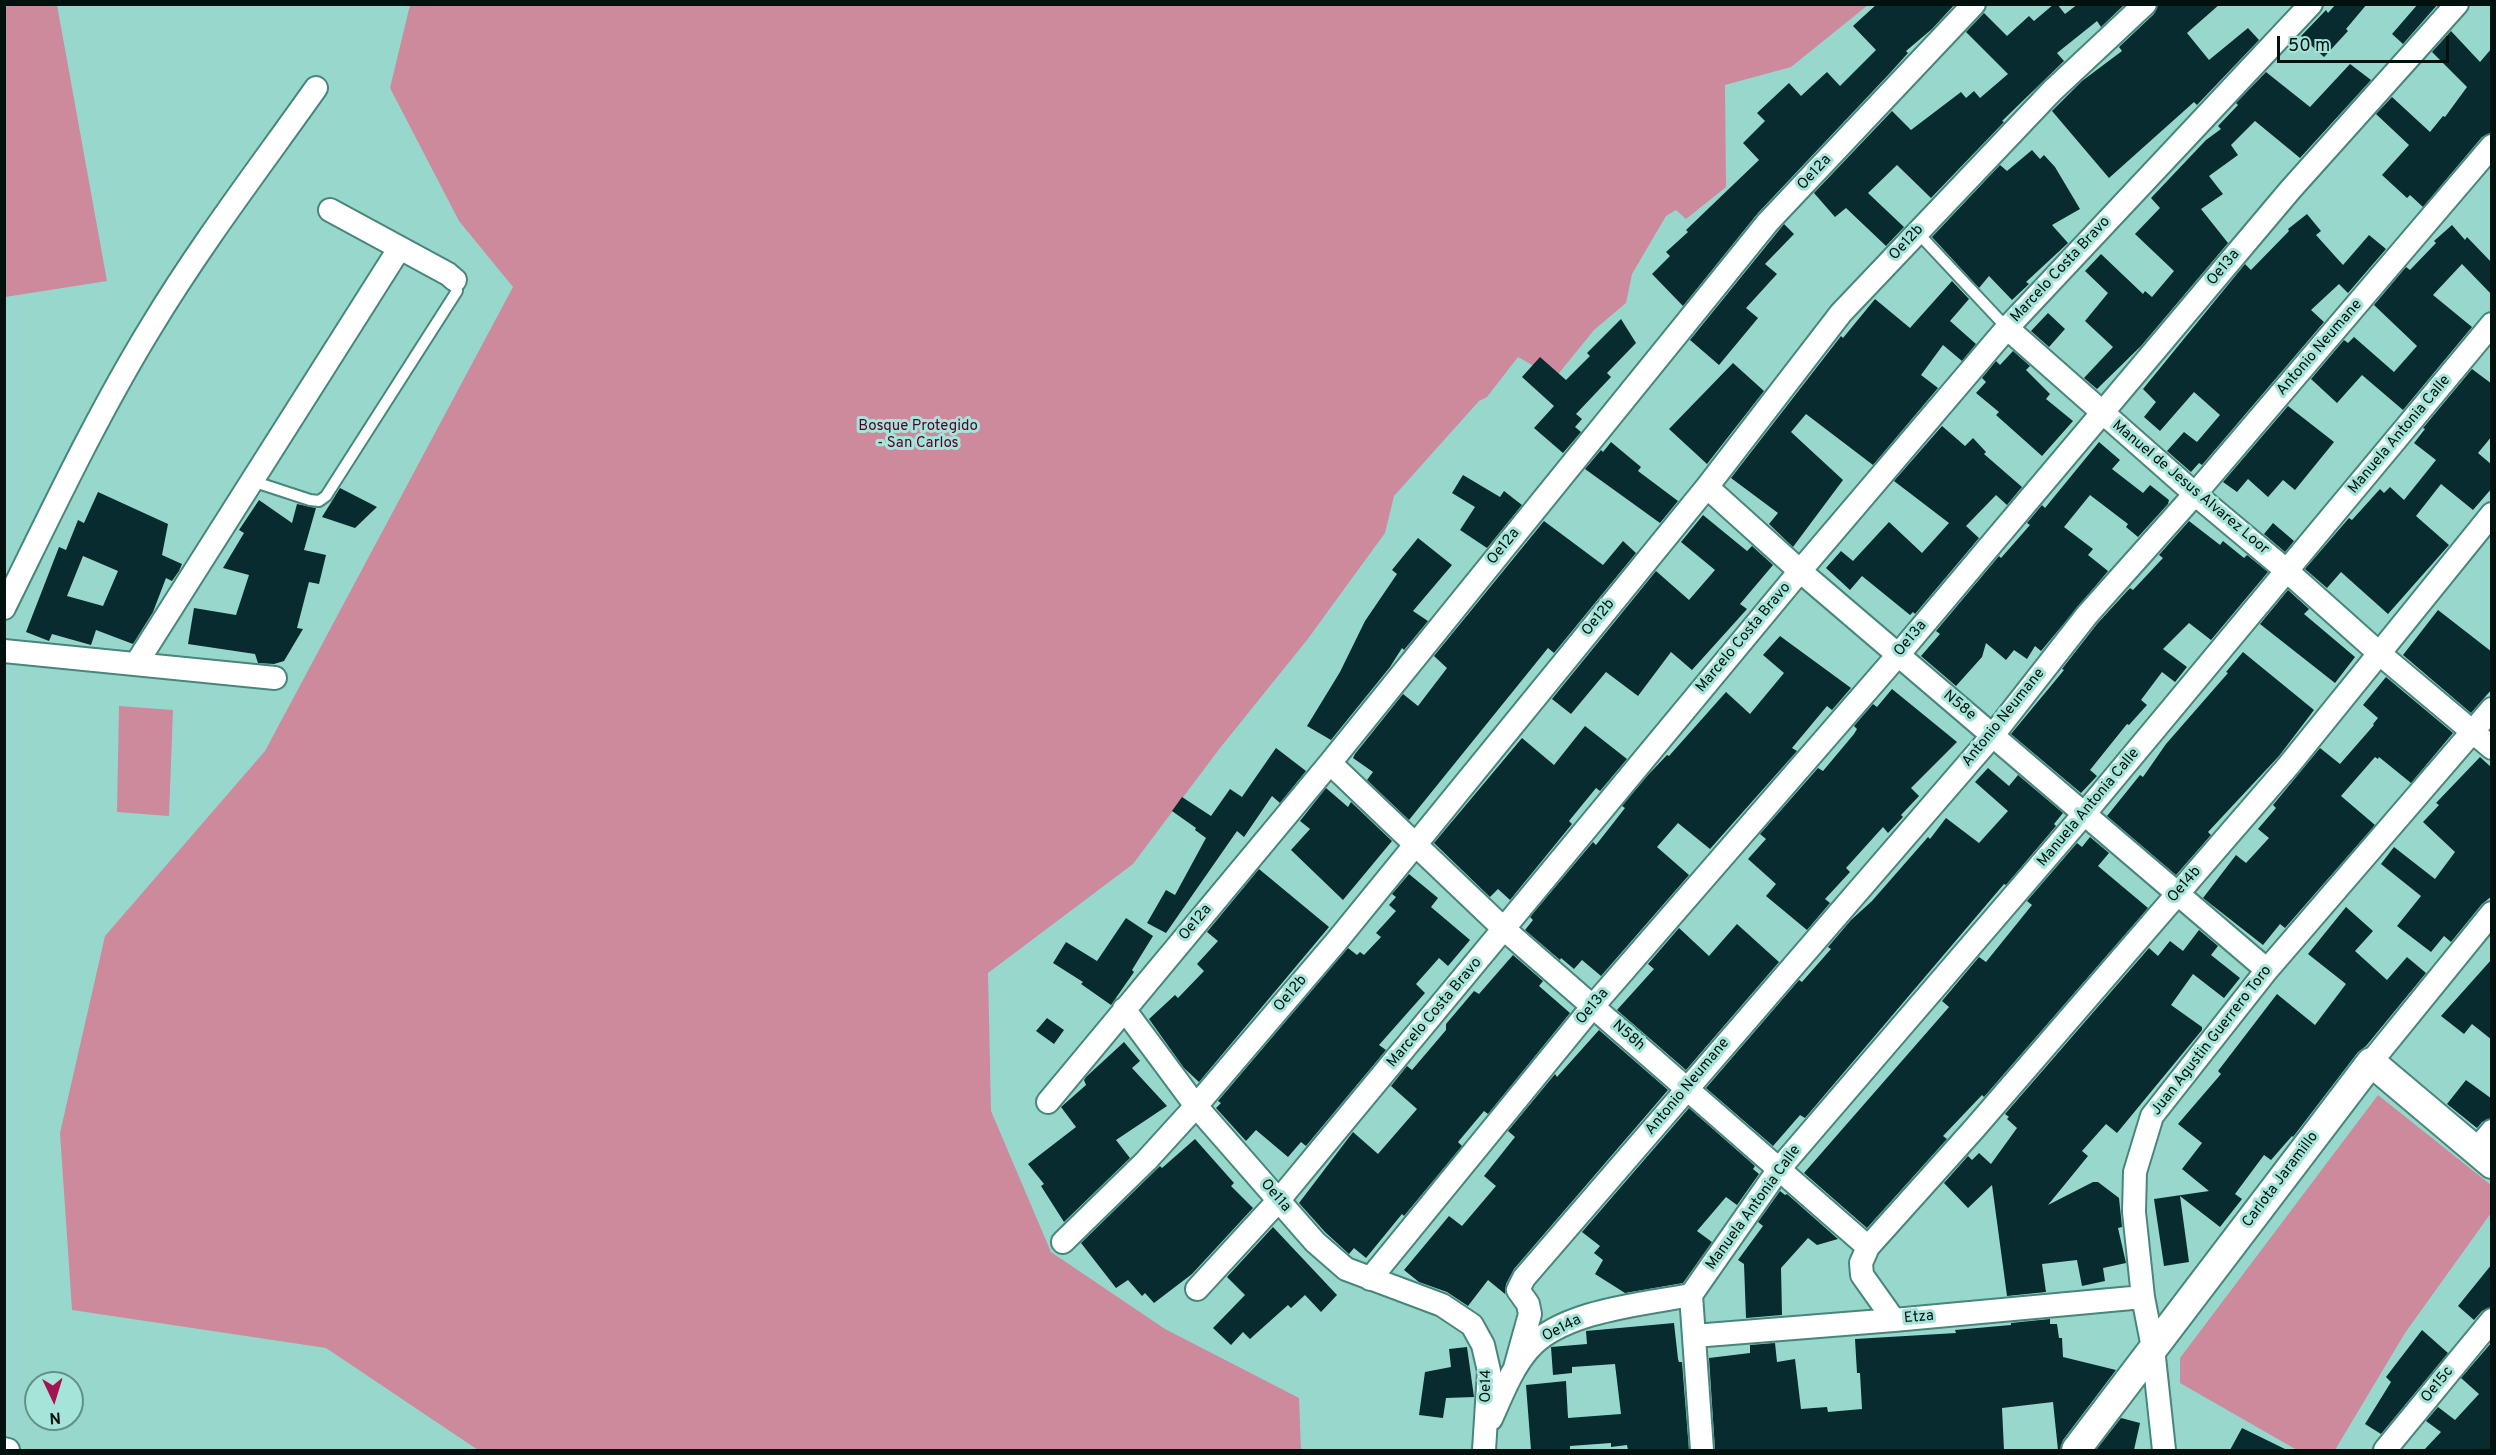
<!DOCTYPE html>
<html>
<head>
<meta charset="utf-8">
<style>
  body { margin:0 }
  #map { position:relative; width:2496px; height:1455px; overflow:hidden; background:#98d8cc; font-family:Overpass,sans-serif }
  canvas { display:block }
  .frame { position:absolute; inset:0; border:6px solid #00110e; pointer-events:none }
  .north { position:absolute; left:24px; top:1371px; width:60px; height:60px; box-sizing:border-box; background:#a5e5d9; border:2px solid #639088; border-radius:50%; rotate:176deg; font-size:16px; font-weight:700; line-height:24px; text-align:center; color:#00110e }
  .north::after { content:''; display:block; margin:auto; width:21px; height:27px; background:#a41254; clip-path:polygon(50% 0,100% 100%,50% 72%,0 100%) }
  .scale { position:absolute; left:2277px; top:36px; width:172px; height:27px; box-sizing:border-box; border:3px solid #00110e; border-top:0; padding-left:8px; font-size:18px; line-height:21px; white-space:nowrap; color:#00110e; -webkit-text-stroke:4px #a5e5d9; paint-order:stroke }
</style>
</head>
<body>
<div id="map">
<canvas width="2496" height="1455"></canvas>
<div class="frame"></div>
<div class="north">N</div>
<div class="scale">50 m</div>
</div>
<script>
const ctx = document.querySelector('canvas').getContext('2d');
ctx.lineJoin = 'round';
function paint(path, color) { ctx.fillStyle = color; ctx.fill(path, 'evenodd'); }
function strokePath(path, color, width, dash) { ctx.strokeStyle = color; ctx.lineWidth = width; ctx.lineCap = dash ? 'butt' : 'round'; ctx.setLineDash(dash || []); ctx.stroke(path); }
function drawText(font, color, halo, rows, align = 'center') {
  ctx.font = font + ' Overpass,sans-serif'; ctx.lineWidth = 6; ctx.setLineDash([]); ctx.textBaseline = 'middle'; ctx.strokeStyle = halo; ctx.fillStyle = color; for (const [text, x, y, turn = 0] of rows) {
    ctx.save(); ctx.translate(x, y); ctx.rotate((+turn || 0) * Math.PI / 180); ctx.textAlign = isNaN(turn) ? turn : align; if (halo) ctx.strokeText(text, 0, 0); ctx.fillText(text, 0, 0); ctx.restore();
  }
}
const green = new Path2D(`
  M5 4 57 5 107 281 5 297Z
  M410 5H1868L1791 67 1725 85 1726 187 1686 219 1676 210 1666 216 1632 274 1626 303 1594 330 1555 378 1518 357 1487 397 1479 401 1394 496 1385 533 1307 640 1220 748 1133 864 988 973 991 1111 1051 1252 1165 1329 1299 1398 1301 1450H478L326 1348 72 1310 60 1133 105 936 265 751 513 287 459 221 390 88Z
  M119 706 173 710 169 816 117 812Z
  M2378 1095 2491 1185V1213L2405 1333 2335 1450H2297L2180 1383V1358Z`);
const building = new Path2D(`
  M1877 4H1955L1932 29 1906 51 1908 53 1890 73 1758 213 1683 306 1652 274 1670 256 1666 252 1688 232 1686 230 1759 160 1743 143 1765 121 1757 113 1789 83 1801 96 1827 72 1840 86 1876 50 1853 26Z
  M2054 4H2057L2065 14 2078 4H2125L2101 27 2097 21 2057 53 2064 61 2002 121 2004 122 1931 198 1897 165 1868 193 1904 227 1886 246 1846 208 1835 217 1814 193 1892 111 1911 130 1961 92 1966 98 1974 91 1980 98 2008 74 1966 32 1984 13 2007 36 2029 16 2034 21Z
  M2158 4H2220L2187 33 2209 60 2248 28 2259 40 2197 105 2194 102 2109 178 2052 111 2082 81 2122 51 2119 47 2154 14Z
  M2336 4H2367L2346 29 2348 31 2324 57 2301 36 2326 10 2328 13Z
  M2418 4H2438L2403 44 2392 34Z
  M2451 31 2480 62 2492 48V132L2482 137 2423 207 2410 195 2407 198 2382 175 2409 145 2376 114 2392 97 2430 132 2443 116 2445 117 2467 87 2432 52Z
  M2350 64 2371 80 2300 158 2255 121 2231 145 2238 155 2209 176 2223 194 2201 209 2228 243 2141 346 2097 389 2084 378 2113 347 2085 321 2108 293 2085 271 2101 254 2143 294 2145 291 2152 297 2174 271 2135 234 2160 208 2151 198 2206 140 2221 129 2218 126 2238 105 2236 103 2266 72 2310 107Z
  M2032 150 2040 159 2044 155 2055 167 2080 209 2052 225 2068 243 2026 282 2029 284 2012 300 1989 276 1979 288 1932 237 2000 165 2007 171Z
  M2307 214 2321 231 2316 235 2343 265 2369 235 2386 249 2348 293 2339 284 2311 310 2324 322 2202 465 2199 463 2191 472 2167 451 2184 432 2197 442 2220 415 2194 392 2160 431 2144 417 2156 402 2143 389 2245 264 2251 270 2289 231 2288 229Z
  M1784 224 1794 234 1765 264 1777 274 1746 308 1758 318 1719 365 1690 340Z
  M2452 225 2465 240 2467 237 2492 263V295L2462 264 2433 295 2472 327 2403 410 2362 375 2337 403 2311 379 2344 340 2348 343 2354 337 2394 372 2417 346 2374 305 2406 267 2410 270 2436 243 2434 241Z
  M1952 281 1969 299 1950 321 1976 344 1962 361 1943 345 1921 375 1938 388 1873 465 1806 414 1791 432 1843 480 1793 547 1769 524 1778 513 1731 478 1841 336 1843 338 1875 299 1910 328Z
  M2048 313 2065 329 2049 347 2031 331Z
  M1621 319 1636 343 1607 373 1611 377 1576 414 1582 419 1575 427 1581 432 1563 453 1534 428 1554 406 1522 377 1540 357 1566 380 1590 356 1587 353Z
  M2013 351 2030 366 2026 370 2050 394 2046 399 2073 421 2042 456 1996 415 1999 412 1976 393 1986 382 1982 378 1996 361 2000 365Z
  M1733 363 1764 391 1707 464 1669 429Z
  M2472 369 2492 384V436L2478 453 2492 465V488L2473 510 2441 484 2416 516 2449 545 2388 614 2341 572 2327 588 2305 569 2349 518 2352 520 2380 489 2384 493 2390 487 2404 500 2436 460 2414 443 2425 429 2423 428Z
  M2288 406 2334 442 2295 490 2283 480 2268 497 2248 479 2237 492 2223 482Z
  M1942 426 1965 446 1973 438 1986 452 1984 454 2022 487 2007 505 1996 495 1966 526 1979 538 1915 614 1913 612 1910 615 1862 576 1850 590 1826 568 1841 551 1853 561 1889 522 1922 553 1949 523 1894 481Z
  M1611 442 1641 467 1638 471 1678 501 1660 523 1585 469 1601 450 1603 452Z
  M2099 442 2120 460 2112 469 2143 493 2150 485 2169 500 2168 504 2138 537 2126 527 2128 524 2090 495 2064 527 2093 549 2088 555 2108 571 2041 651 2035 646 2027 659 2014 650 2006 660 1986 643 1982 657 1956 686 1921 656 1940 634 1936 631 1999 556 2001 558 2030 525 2027 523 2042 505 2045 508Z
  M1463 475 1500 497 1504 491 1522 505 1487 548 1460 530 1475 507 1452 493Z
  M340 488 377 507 355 528 322 517Z
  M98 492 168 524 162 555 182 564 179 571 172 581 166 578 153 612 133 644 96 630 91 645 52 634 49 641 26 632 59 547 66 550 78 520 84 523ZM83 556 118 571 103 606 67 596Z
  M259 500 292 523 297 504 316 508 304 550 326 555 319 584 309 582 297 628 303 629 284 661 274 664 258 663 255 654 188 644 194 608 236 615 249 575 223 568 244 533 239 530Z
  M1703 515 1747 551 1752 546 1773 565 1740 604 1747 609 1692 670 1671 652 1638 696 1606 672 1571 714 1552 699 1656 571 1689 600 1715 570 1681 542Z
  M1544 521 1603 565 1623 541 1636 553 1554 653 1548 648 1409 820 1367 780 1373 772 1353 758 1355 754 1403 694 1418 706 1447 668 1434 656Z
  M2189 521 2220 545 2223 541 2244 558 2247 555 2268 572 2211 640 2189 623 2163 649 2187 667 2175 682 2162 672 2141 700 2147 705 2129 725 2127 724 2090 770 2097 776 2081 793 2011 734 2064 670 2062 669 2097 624 2130 588 2133 590 2163 558 2159 555Z
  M2273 523 2294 541 2285 552 2264 534Z
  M1418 538 1452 565 1413 611 1428 621 1404 650 1402 648 1390 667 1331 740 1307 726 1340 672 1365 621 1397 574 1392 570Z
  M2288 590 2309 609 2304 614 2355 657 2335 683 2260 624Z
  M2438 610 2492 652V689L2471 713 2403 655Z
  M1780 636 1851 688 1832 710 1827 706 1792 748 1797 751 1710 849 1678 823 1657 847 1689 875 1601 976 1582 960 1574 969 1561 958 1560 960 1525 930 1533 920 1530 917 1593 842 1596 845 1625 808 1622 806 1648 775 1667 755 1669 756 1726 692 1750 714 1784 673 1763 655Z
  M2243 652 2314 710 2279 756 2208 832 2211 835 2176 875 2107 816 2140 775 2143 777 2166 744 2228 673 2226 672Z
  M2386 677 2453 733 2411 783 2379 757 2378 759 2375 757 2341 796 2375 825 2285 928 2280 924 2263 945 2203 898 2236 855 2246 863 2269 838 2258 829 2276 808 2273 805 2320 748 2340 764 2374 725 2373 724 2378 718 2363 705Z
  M1892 689 1957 742 1911 788 1919 796 1901 815 1903 817 1888 833 1883 827 1846 868 1850 872 1825 899 1830 903 1807 930 1766 896 1776 884 1748 859 1766 839 1760 834 1818 768 1823 771 1854 734 1857 729 1854 726 1873 704 1877 707Z
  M1585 726 1627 759 1600 791 1596 788 1569 821 1572 824 1510 900 1498 889 1490 897 1434 843 1522 738 1554 765Z
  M1276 748 1306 771 1280 803 1272 796 1244 837 1237 831 1166 933 1147 923 1166 890 1175 895 1206 838 1195 830 1196 828 1172 811 1182 797 1211 816 1230 789 1242 797Z
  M2480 757 2492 768V896L2482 904 2451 942 2444 936 2431 952 2397 926 2421 896 2381 864 2394 847 2435 879 2455 852 2423 822 2439 805 2436 803Z
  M1988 768 2009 786 2018 775 2063 813 2054 824 2056 826 2006 885 2004 884 1805 1118 1800 1115 1773 1146 1706 1088 1799 980 1802 982 1831 949 1828 947 1851 920 1872 901 1928 837 1930 839 1946 818 1979 843 2008 811 1975 782Z
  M1326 788 1348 807 1351 802 1392 841 1343 900 1291 850 1310 829 1300 821Z
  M2090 837 2109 853 2098 866 2148 908 1984 1097 1982 1095 1943 1136 1947 1139 1867 1228 1804 1173 1949 1007 1942 1001 1979 957 1986 962 2032 905 2027 901 2077 843 2082 847Z
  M1259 869 1329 927 1199 1082 1184 1068 1149 1019 1175 995 1178 998 1204 971 1197 964 1218 941 1207 932Z
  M1409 874 1438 898 1431 907 1470 940 1448 966 1439 958 1416 984 1425 993 1379 1045 1386 1050 1306 1146 1301 1142 1288 1157 1256 1130 1246 1141 1216 1108 1221 1103 1218 1101 1348 948 1357 955 1360 952 1364 955 1381 937 1376 933 1396 911 1389 905 1396 897 1392 894Z
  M2346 907 2373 931 2355 951 2387 980 2407 957 2426 973 2366 1046 2358 1052 2293 1137 2292 1136 2271 1160 2264 1155 2235 1194 2242 1199 2220 1227 2180 1196 2189 1262 2164 1266 2154 1199 2209 1191 2182 1169 2202 1143 2178 1124 2221 1074 2218 1071 2277 994 2315 1025 2346 984 2308 954Z
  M1126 918 1153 936 1132 970 1134 972 1111 1005 1081 984 1083 982 1053 963 1066 942 1097 961Z
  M1737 924 1779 962 1686 1070 1617 1010 1654 969 1648 964 1679 928 1709 956Z
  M2199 930 2218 946 2211 955 2240 978 2224 998 2193 974 2171 1005 2202 1027V1030L2117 1133 2106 1124 2082 1151 2088 1156 2048 1205 2093 1182H2098L2119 1198 2122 1227 2118 1228 2126 1263 2103 1268 2105 1281 2082 1286 2077 1260 2042 1264 2046 1292 2007 1296 1992 1185 1968 1208 1944 1183 1968 1156 1972 1160 1979 1153 1991 1164 2017 1128 2007 1119 2009 1117 2005 1114 2149 948 2158 956 2170 941 2183 951Z
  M1513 955 1543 981 1539 986 1570 1013 1488 1114 1484 1111 1458 1142 1462 1146 1404 1216 1402 1214 1366 1258 1354 1248 1349 1254 1325 1232 1299 1203 1353 1132 1378 1154 1417 1109 1391 1086 1407 1066 1412 1070 1446 1030V1024L1474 991 1479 994Z
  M2492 959V1040L2472 1024 2464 1034 2441 1016Z
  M1047 1018 1064 1030 1054 1044 1036 1031Z
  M1599 1030 1668 1090 1514 1269 1506 1284 1505 1294 1488 1280 1468 1306 1447 1292 1419 1282 1404 1270 1449 1216 1462 1226 1496 1186 1484 1176 1515 1137 1508 1131 1555 1074 1557 1077Z
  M1124 1042 1140 1061 1132 1068 1167 1106 1116 1140 1130 1158 1064 1222 1041 1186 1044 1184 1028 1164 1076 1127 1061 1107 1086 1085 1084 1080 1086 1077Z
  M2466 1080 2492 1099V1118L2482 1122 2477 1128 2447 1104Z
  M1689 1108 1755 1166 1753 1169 1759 1174 1737 1205 1726 1197 1697 1231 1712 1242 1683 1283 1625 1293 1595 1274 1603 1260 1594 1253 1600 1246 1582 1232Z
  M1195 1139 1234 1183 1231 1186 1253 1208 1192 1274 1154 1303 1145 1293 1142 1296 1128 1280 1116 1288 1081 1243 1160 1166 1162 1168Z
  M1780 1191 1785 1195 1787 1194 1838 1239 1817 1245 1808 1238 1781 1268 1782 1315 1746 1318 1744 1264 1738 1260 1763 1226 1758 1222Z
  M1273 1227 1337 1295 1321 1312 1305 1295 1291 1308 1288 1305 1250 1339 1243 1332 1231 1345 1213 1328 1245 1295 1227 1277Z
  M2492 1264V1307L2482 1311 2474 1320 2458 1306Z
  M2050 1319V1324H2057L2059 1338H2062L2063 1357 2116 1370 2063 1440 2060 1450H2058L2053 1402 2002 1408 2004 1450H1715L1709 1358 1750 1353V1345L1775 1343 1777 1362 1795 1359 1801 1409 1827 1407 1828 1412 1862 1409 1860 1373H1857L1855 1339 1956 1333 1955 1330 2011 1325V1323Z
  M1674 1323 1678 1359 1679 1362H1682L1689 1450H1628L1627 1445 1611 1447V1443L1570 1446V1450H1531L1526 1385 1566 1381 1568 1418 1621 1414 1615 1364 1572 1367V1373L1553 1375 1551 1347 1587 1344 1586 1331Z
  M2422 1330 2448 1353 2381 1434 2365 1424 2391 1382 2386 1377Z
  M2492 1342V1450H2424L2441 1432 2426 1421 2438 1407 2455 1420 2479 1394 2461 1378Z
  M1467 1347 1474 1397 1446 1398 1443 1418 1419 1415 1425 1372 1451 1367 1449 1349Z
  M2121 1418 2140 1423 2134 1450H2096Z
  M2242 1428 2287 1450H2230Z`);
const service = new Path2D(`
  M1917 232 2007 328
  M252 481 310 500 319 501 326 496 457 291 455 280`);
const minor = new Path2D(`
  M330 210 448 274 455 280
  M2007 328 2195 494 2287 571 2380 654 2492 748
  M1707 487 1800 571 2267 970
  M4 608C51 513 96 417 151 327 201 244 260 167 316 88
  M4 651 275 678
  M136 664 399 249
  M1330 763 1504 929 1868 1247
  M1124 1009 1196 1106 1315 1242 1346 1269 1442 1305 1472 1325 1483 1345 1489 1371 1484 1450
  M2371 1062 2492 913
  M1048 1102 1330 763 1768 222 1974 4
  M2476 1150 2492 1131
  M1063 1242 1146 1161 1196 1106 1336 942 1707 487 1841 313 2052 91 2145 4
  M1370 1279 1593 1006 1898 655 2291 189 2457 4
  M1197 1289 1278 1201 1800 571 2007 328 2311 4
  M1691 1295 1779 1169 2085 813 2492 324
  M1691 1295 1702 1450
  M1894 1320 1862 1275 1861 1263 1868 1247 1974 1129 2289 765 2492 514
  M1694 1336 1894 1320 2143 1297
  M1515 1368 1530 1314 1528 1304 1518 1290 1524 1278 1993 735 2087 615 2195 494 2492 146
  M1491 1419C1502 1395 1511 1370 1528 1350 1560 1311 1643 1304 1691 1295
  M4 1449 8 1450
  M2164 1450 2153 1348 2143 1297 2134 1212 2135 1172 2152 1116 2267 970 2492 709
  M2385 1450 2492 1320`);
const tertiary = new Path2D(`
  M2076 1450 2371 1062 2492 1164`);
const streetNames = [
  ["Oe12a",1815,173,-47],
  ["Oe12b",1907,243,-47],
  ["Oe13a",2224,268,-50],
  ["Marcelo Costa Bravo",2061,270,-47],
  ["Antonio Neumane",2320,348,-49],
  ["Manuela Antonia Calle",2400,435,-50],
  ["Manuel de Jesus Alvarez Loor",2190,488,40],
  ["Oe12a",1504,547,-51],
  ["Oe12b",1599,618,-51],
  ["Marcelo Costa Bravo",1744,638,-50],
  ["Oe13a",1911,639,-50],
  ["N58e",1959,706,40],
  ["Antonio Neumane",2004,718,-51],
  ["Manuela Antonia Calle",2089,808,-50],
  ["Oe14b",2185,885,-49],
  ["Oe12a",1196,923,-50],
  ["Oe12b",1291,994,-50],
  ["Oe13a",1593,1007,-50],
  ["Marcelo Costa Bravo",1435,1013,-50],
  ["N58h",1628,1036,41],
  ["Juan Agustin Guerrero Toro",2212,1041,-52],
  ["Antonio Neumane",1688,1087,-50],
  ["Carlota Jaramillo",2281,1180,-53],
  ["Oe11a",1275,1196,49],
  ["Manuela Antonia Calle",1754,1208,-54],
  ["Etza",1919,1318,-5],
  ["Oe14a",1562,1329,-27],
  ["Oe15c",2438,1385,-51],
  ["Oe14",1487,1386,-89]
];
const parkNames = [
  ["Bosque Protegido",918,427],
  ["- San Carlos",918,444]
];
paint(green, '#cc8a9c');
paint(building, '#072b2e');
strokePath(service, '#48867b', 14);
strokePath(minor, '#48867b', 26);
strokePath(tertiary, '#48867b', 32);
strokePath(service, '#fff', 10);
strokePath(minor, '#fff', 22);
strokePath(tertiary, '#fff', 28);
drawText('15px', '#00110e', '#a5e5d9', streetNames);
drawText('15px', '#580029', '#a5e5d9', parkNames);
</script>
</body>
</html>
